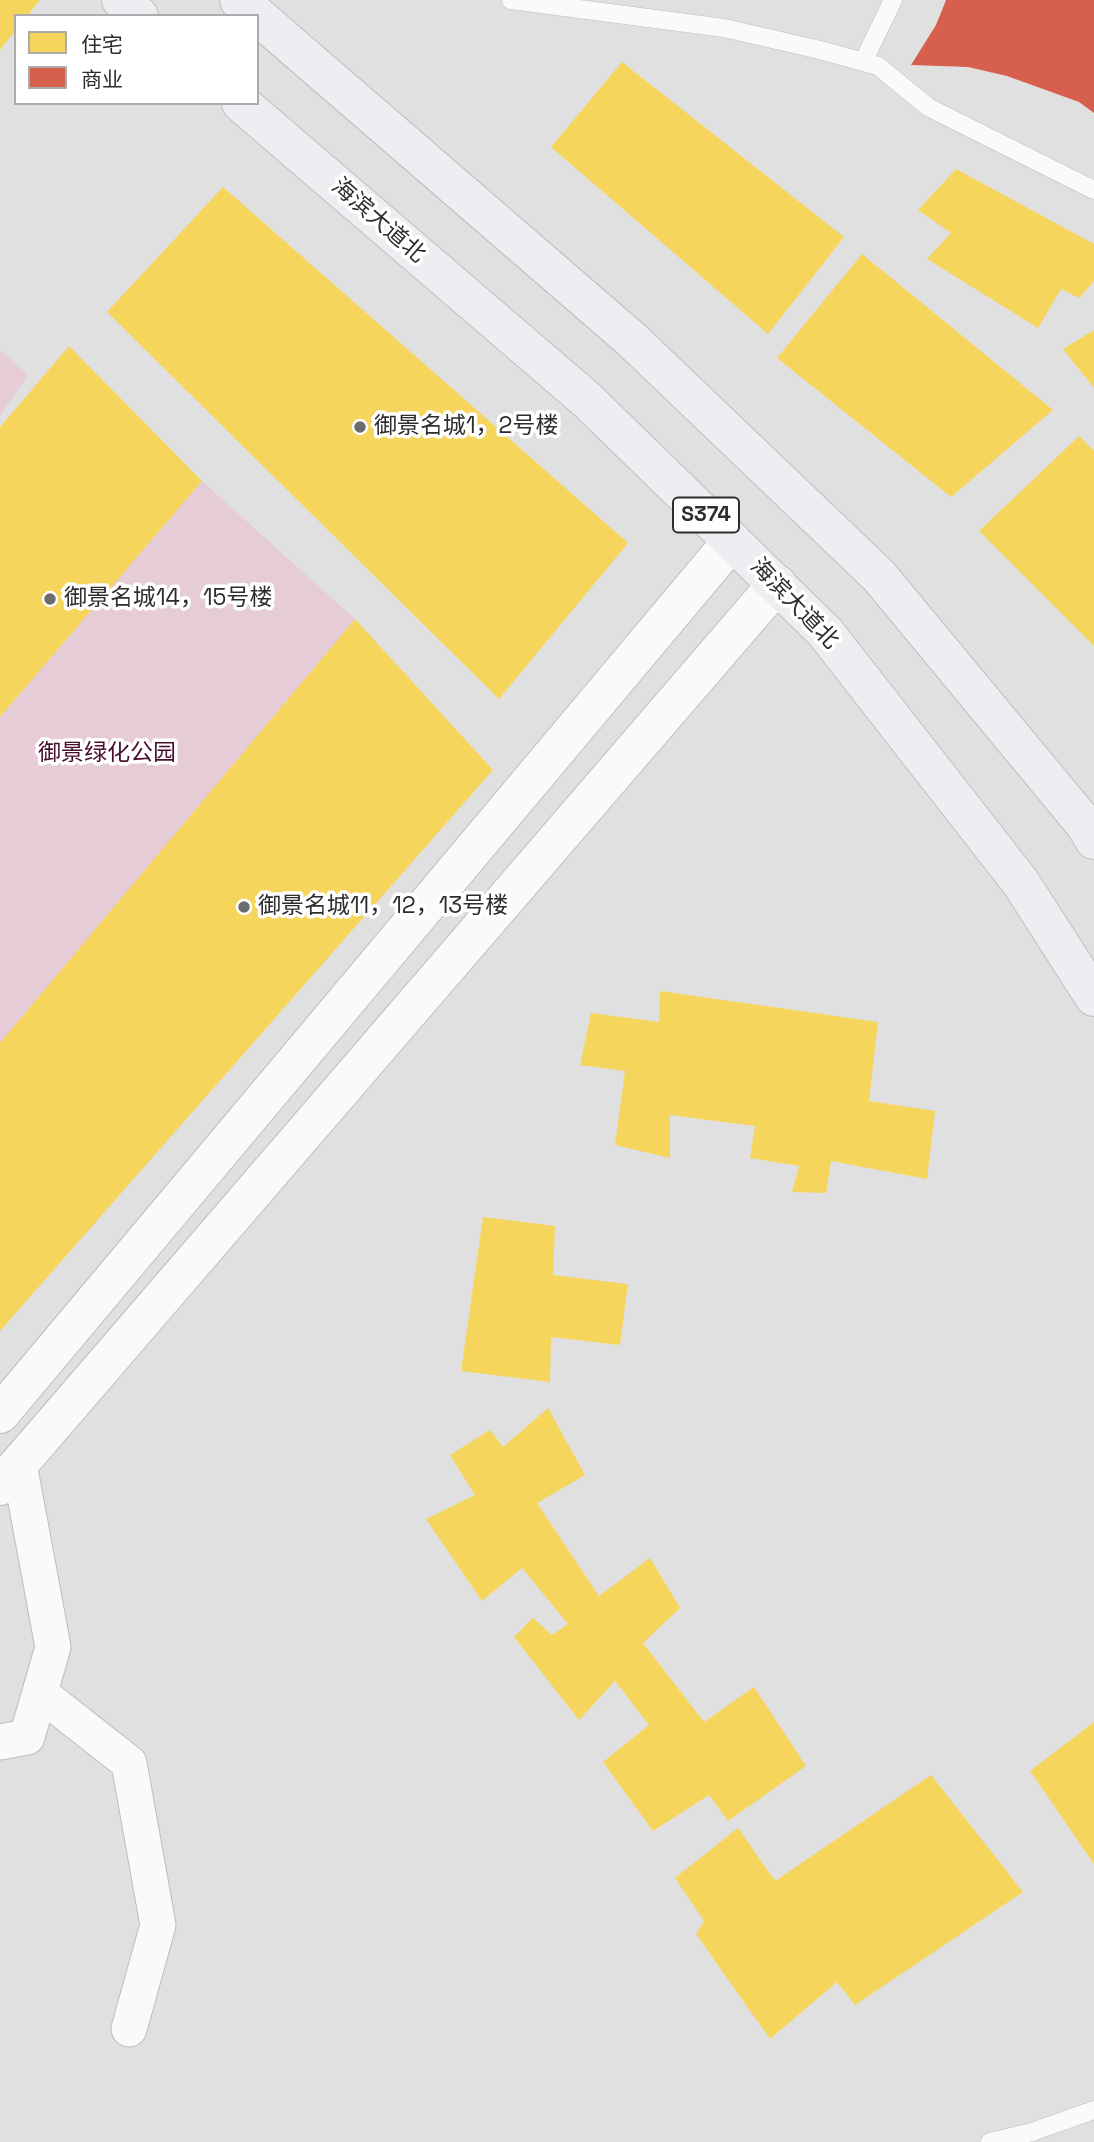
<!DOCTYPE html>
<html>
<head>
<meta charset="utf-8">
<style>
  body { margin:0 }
  #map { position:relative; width:1094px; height:2142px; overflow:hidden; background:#e1e0e1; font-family:"Space Grotesk","Noto Sans SC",sans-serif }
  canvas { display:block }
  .legend { position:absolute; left:14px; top:14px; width:245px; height:91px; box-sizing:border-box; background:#fff; border:2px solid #ababab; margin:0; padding:9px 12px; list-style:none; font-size:21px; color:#2d2c2e }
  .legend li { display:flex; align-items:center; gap:14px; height:35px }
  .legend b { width:35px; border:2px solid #ababab }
</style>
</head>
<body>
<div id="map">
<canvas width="1094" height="2142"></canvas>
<ul class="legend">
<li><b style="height:19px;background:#f6d55c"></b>住宅</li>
<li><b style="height:19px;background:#d6604d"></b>商业</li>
</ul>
</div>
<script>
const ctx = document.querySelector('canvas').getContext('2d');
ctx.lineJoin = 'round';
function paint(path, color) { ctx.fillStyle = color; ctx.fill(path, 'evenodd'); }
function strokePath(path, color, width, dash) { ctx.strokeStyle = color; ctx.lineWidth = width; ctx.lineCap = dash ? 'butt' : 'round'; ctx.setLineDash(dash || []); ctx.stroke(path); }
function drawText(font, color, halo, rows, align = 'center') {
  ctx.font = font + ' "Space Grotesk","Noto Sans SC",sans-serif'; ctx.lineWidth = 7; ctx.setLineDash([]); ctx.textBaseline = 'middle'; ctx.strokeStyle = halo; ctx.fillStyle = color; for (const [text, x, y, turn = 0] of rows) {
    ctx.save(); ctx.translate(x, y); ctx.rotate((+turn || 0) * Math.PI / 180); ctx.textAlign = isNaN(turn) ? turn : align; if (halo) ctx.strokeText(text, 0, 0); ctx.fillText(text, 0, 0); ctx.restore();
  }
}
const green = new Path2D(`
  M0 350 28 375 0 416Z
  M202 481 355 619 0 1052V717Z`);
const homes = new Path2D(`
  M0 0H40L27 16H16V30L0 50Z
  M622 62 844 237 768 334 551 147Z
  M956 169 1094 244V281L1079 298 1061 289 1038 328 927 259 951 233 918 210Z
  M223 187 628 543 499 699 107 312Z
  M862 254 1053 410 951 497 777 358Z
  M1094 330V388L1063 349Z
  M69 346 202 481 0 717V427Z
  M1079 436 1094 451V646L979 531Z
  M355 619 493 770 0 1331V1043Z
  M660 991 878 1022 869 1101 935 1111 927 1179 831 1161 826 1193 792 1192 799 1166 750 1158 755 1126 670 1115V1158L615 1145 625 1071 580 1065 591 1013 659 1022Z
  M483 1217 555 1226 553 1275 628 1284 620 1345 551 1337 550 1382 461 1371Z
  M548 1408 585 1475 537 1503 599 1596 650 1558 680 1608 643 1643 704 1722 754 1687 806 1766 728 1821 709 1795 653 1831 603 1762 649 1725 615 1681 579 1720 514 1637 533 1618 552 1635 568 1624 522 1568 482 1601 426 1519 475 1495 450 1455 490 1430 503 1447Z
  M1094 1722V1864L1030 1771Z
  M931 1775 1023 1892 855 2005 837 1982 770 2039 696 1934 704 1921 675 1878 738 1828 775 1881Z`);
const shops = new Path2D(`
  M946 0H1094V113L1079 102 1007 76 968 67 911 65 936 25Z`);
const lane = new Path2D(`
  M511 0 724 28 820 50 878 66 928 107 1094 190
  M863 62 893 0
  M990 2142 1032 2132 1094 2110`);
const street = new Path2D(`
  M40 1693 129 1763 158 1925 129 2029
  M0 1742 27 1737 53 1647 19 1464`);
const secondary = new Path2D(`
  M0 1414 732 541
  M0 1486 777 584`);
const primary = new Path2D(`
  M121 0 139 16
  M239 0 631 339 879 576 1086 826 1094 840
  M241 103 587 400 825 632 1021 883 1094 997`);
const markers = [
  [360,427,7,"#6c6b6d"],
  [50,599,7,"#6c6b6d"],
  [244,907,7,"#6c6b6d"]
];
const shields = [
  [706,515,66]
];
const shieldNames = [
  ["S374",706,515]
];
const streetNames = [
  ["海滨大道北",378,221,41],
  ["海滨大道北",794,604,46]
];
const poiNames = [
  ["御景名城1，2号楼",374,427],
  ["御景名城14，15号楼",64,599],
  ["御景名城11，12，13号楼",258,907]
];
const parkNames = [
  ["御景绿化公园",107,754]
];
paint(green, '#e5ccd7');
paint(homes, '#f6d55c');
paint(shops, '#d6604d');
strokePath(lane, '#bebdbe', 19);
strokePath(street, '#bebdbe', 37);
strokePath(secondary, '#bebdbe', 40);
strokePath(primary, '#bfbebf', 40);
strokePath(lane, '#fafafa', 18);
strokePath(street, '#fafafa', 35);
strokePath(secondary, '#fafafa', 38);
strokePath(primary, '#eeedf1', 38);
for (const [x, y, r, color] of markers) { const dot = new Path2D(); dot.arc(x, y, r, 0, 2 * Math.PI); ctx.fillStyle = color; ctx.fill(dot); strokePath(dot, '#fff', 2.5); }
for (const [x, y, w] of shields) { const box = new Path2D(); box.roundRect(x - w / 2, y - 17.5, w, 35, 5); ctx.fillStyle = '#fff'; ctx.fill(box); strokePath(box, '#2d2c2e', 2); }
drawText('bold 21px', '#2d2c2e', null, shieldNames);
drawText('23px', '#2d2c2e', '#fff', streetNames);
drawText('23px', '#2d2c2e', '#fff', poiNames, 'left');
drawText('23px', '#480f2f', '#fff', parkNames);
</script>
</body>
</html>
